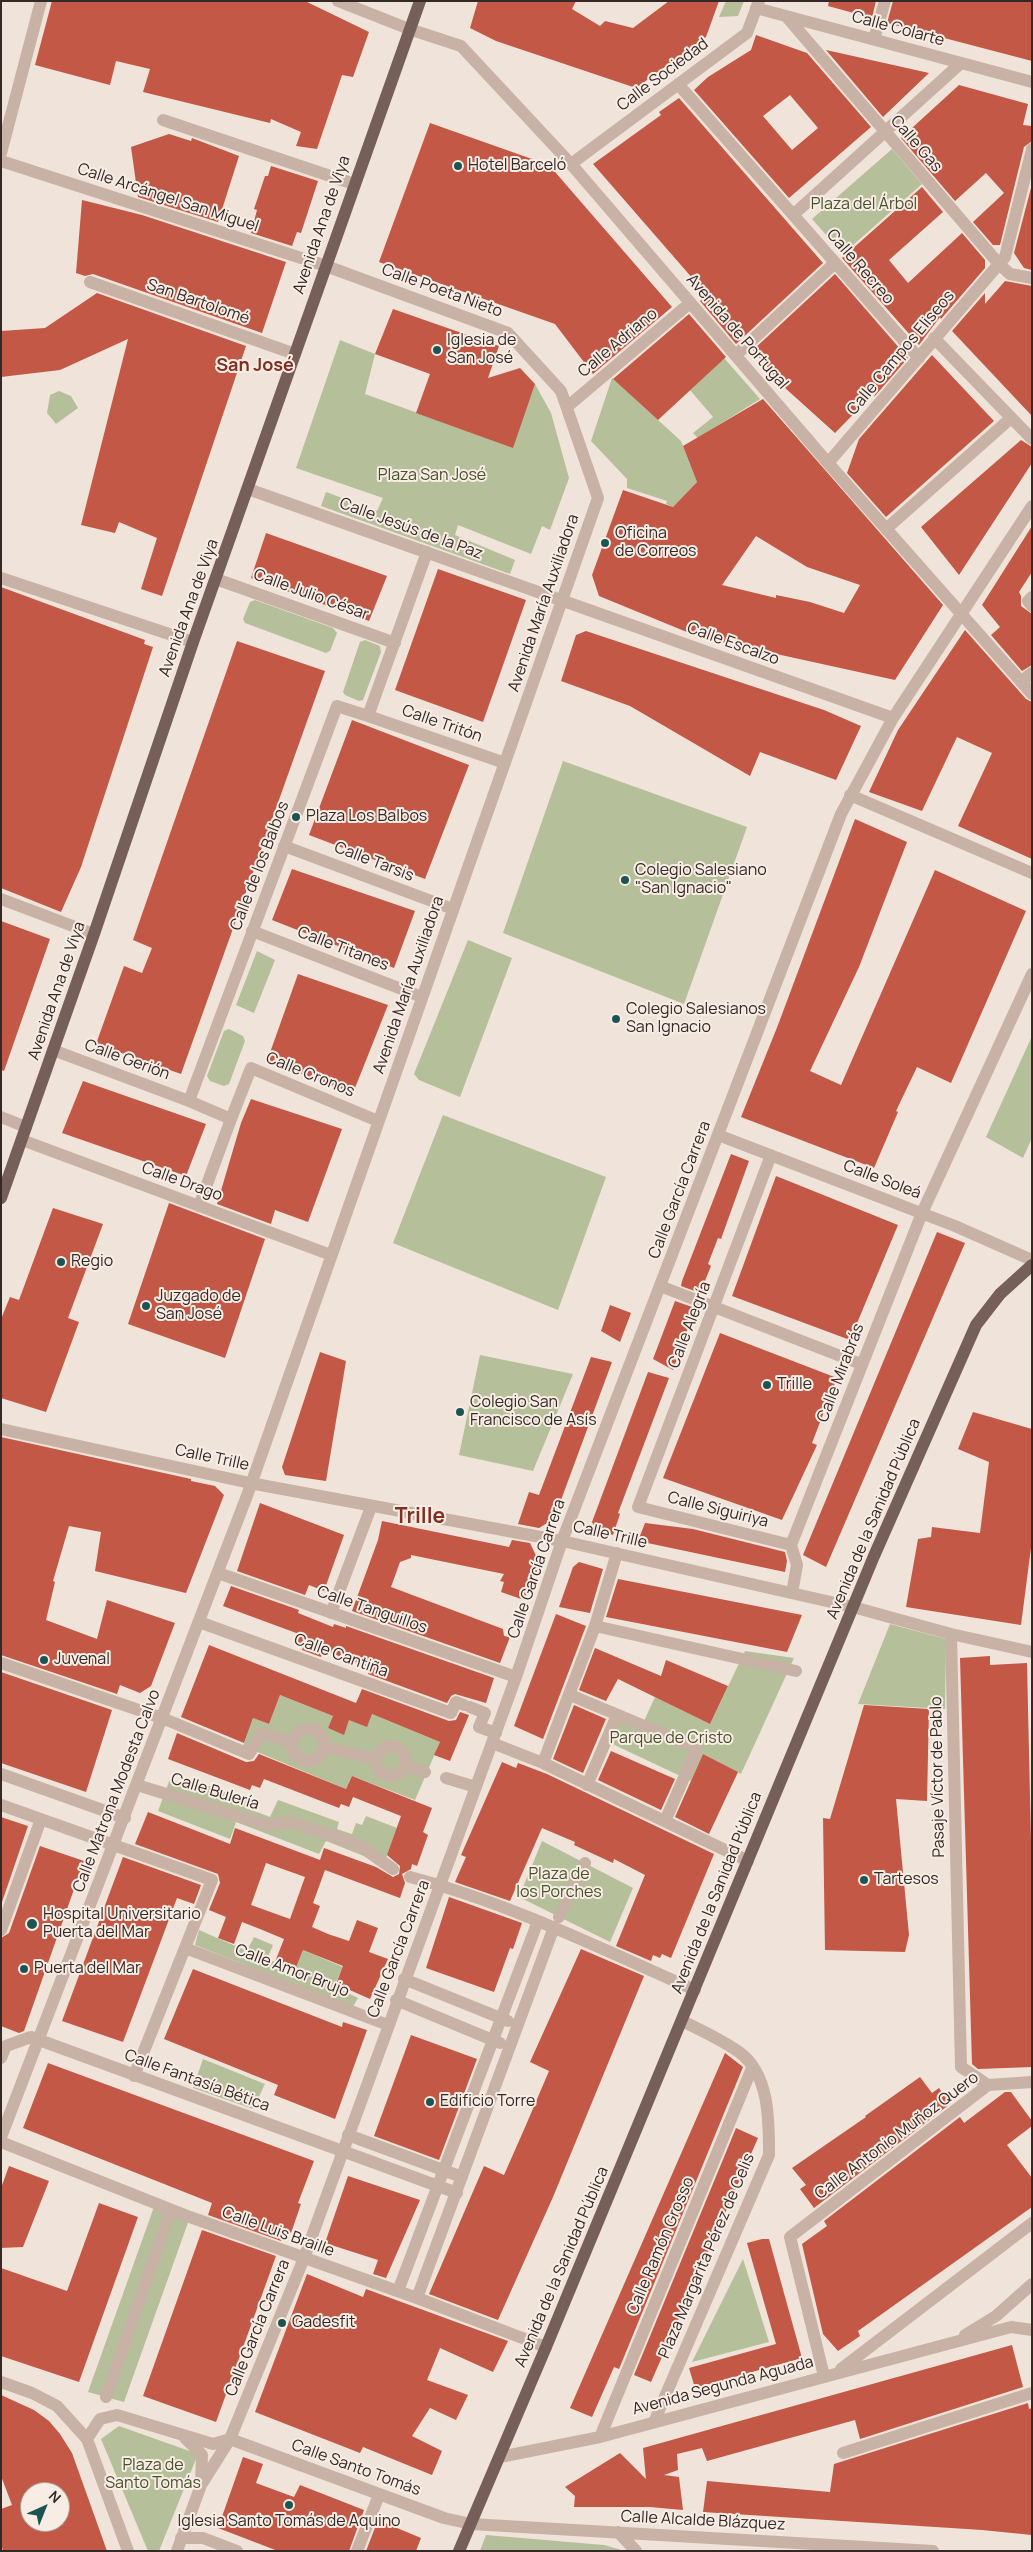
<!DOCTYPE html>
<html>
<head>
<meta charset="utf-8">
<style>
  body { margin:0 }
  #map { position:relative; width:1033px; height:2552px; overflow:hidden; background:#f0e3d9; font-family:Manrope,sans-serif }
  canvas { display:block }
  .frame { position:absolute; inset:0; border:2px solid #342926; pointer-events:none }
  .north { position:absolute; left:20px; top:2482px; width:50px; height:50px; box-sizing:border-box; background:#f8ede5; border:1px solid #aa9f99; border-radius:50%; rotate:44deg; font-size:14px; font-weight:700; line-height:20px; text-align:center; color:#342926 }
  .north::after { content:''; display:block; margin:auto; width:18px; height:22px; background:#1d5452; clip-path:polygon(50% 0,100% 100%,50% 72%,0 100%) }
</style>
</head>
<body>
<div id="map">
<canvas width="1033" height="2552"></canvas>
<div class="frame"></div>
<div class="north">N</div>
</div>
<script>
const ctx = document.querySelector('canvas').getContext('2d');
ctx.lineJoin = 'round';
function paint(path, color) { ctx.fillStyle = color; ctx.fill(path, 'evenodd'); }
function strokePath(path, color, width, dash) { ctx.strokeStyle = color; ctx.lineWidth = width; ctx.lineCap = dash ? 'butt' : 'round'; ctx.setLineDash(dash || []); ctx.stroke(path); }
function drawText(font, color, halo, rows, align = 'center') {
  ctx.font = font + ' Manrope,sans-serif'; ctx.lineWidth = 4; ctx.setLineDash([]); ctx.textBaseline = 'middle'; ctx.strokeStyle = halo; ctx.fillStyle = color; for (const [text, x, y, turn = 0] of rows) {
    ctx.save(); ctx.translate(x, y); ctx.rotate((+turn || 0) * Math.PI / 180); ctx.textAlign = isNaN(turn) ? turn : align; if (halo) ctx.strokeText(text, 0, 0); ctx.fillText(text, 0, 0); ctx.restore();
  }
}
const green = new Path2D(`
  M726 1H744L738 16 719 17Z
  M892 149 922 184 843 254 812 219Z
  M340 340 375 354 365 394 512 447 535 384 551 413 569 478 550 530 542 526 531 554 458 525 455 535 515 560 510 574 321 506 326 492 377 511 383 498 296 468Z
  M724 358 760 399 698 438 693 433 713 417 690 390Z
  M612 378 681 441 697 482 673 507 666 504 667 501 627 488V479L591 441Z
  M59 391 71 396 78 408 56 424 47 413 50 395Z
  M255 600 333 628 337 633 330 651 326 653 245 623 243 619 250 602Z
  M365 640 380 646 381 652 363 700 359 701 345 695 343 692 360 642Z
  M563 761 747 827 684 1004 503 933Z
  M468 940 512 958 460 1097 419 1080 414 1074Z
  M257 951 275 960 254 1013 236 1005Z
  M229 1029 243 1036 245 1041 229 1084 224 1086 210 1081 207 1076 224 1031Z
  M1032 1036V1138L1023 1158 986 1137Z
  M443 1115 606 1177 558 1310 393 1243Z
  M480 1355 573 1374 533 1471 459 1455Z
  M890 1624 946 1639 945 1709 858 1704Z
  M745 1651 794 1658 741 1774 703 1754 691 1781 606 1741 619 1713 644 1721 655 1697 710 1724Z
  M280 1695 333 1716 328 1728 343 1734 349 1720 372 1714 440 1742 415 1800 352 1776 346 1789 243 1746 253 1718 269 1724Z
  M170 1779 188 1786 191 1779 247 1801 244 1807 270 1817 278 1800 339 1822 337 1829 352 1834 356 1823 362 1825 366 1816 397 1828 384 1864 326 1841 319 1854 236 1822 230 1839 158 1811Z
  M542 1841 633 1888 610 1942 519 1897Z
  M199 1930 247 1951 254 1937 273 1945 267 1959 295 1970 303 1950 343 1967 334 1986 358 1998 353 2007 195 1945Z
  M203 2059 265 2084 253 2109 193 2088Z
  M155 2204 190 2217 124 2402 88 2392Z
  M743 2259 769 2342 692 2362Z
  M119 2426 198 2454 159 2551H148L101 2439Z
  M486 2535 604 2545 625 2551H480Z`);
const building = new Path2D(`
  M52 1H305L369 32 353 77 342 75 317 149 296 146 301 132 271 119 270 123 143 92 150 69 116 61 110 85 35 65Z
  M478 1H576L572 9 600 26 605 21 633 28 669 1H719L706 37 636 88 496 41 470 28Z
  M829 1H876L872 18 828 6Z
  M893 1H1032V61L887 23Z
  M756 35 807 53 871 127 789 198 694 90 708 77 751 50ZM790 95 818 128 792 150 763 116Z
  M826 50 929 73 883 117Z
  M959 85 1028 104 1023 125 1032 126V141L1024 147 1000 245H993L973 222 1004 193 986 173 955 201 901 138Z
  M679 98 823 263 736 344 700 301 707 295 593 164 661 115 659 112Z
  M430 123 549 165 672 307 593 374 555 324 379 262Z
  M169 134 191 141 192 138 239 156 218 222 138 197 131 147Z
  M271 166 318 181 301 233 297 232 292 246 251 233 257 210 254 209 265 176H268Z
  M1032 184V270L1024 268 1014 253Z
  M922 187 943 212 889 260 908 283 962 233 985 260V268L941 319 940 317 919 345 842 258Z
  M82 200 142 215 286 262 262 333 93 274 85 276 76 273Z
  M835 274 908 358 874 397 876 391 835 433 784 387 753 350Z
  M1005 281 1032 286V416L952 331 985 293V304Z
  M97 293 246 346 162 596 141 589 157 538 119 522 115 533 81 525 128 339 60 370 1 377V331L45 328Z
  M393 309 499 346 488 378 520 368 535 384 513 448 416 413 430 374 375 354Z
  M689 314 726 357 658 420 613 379Z
  M932 355 994 421 886 517 847 473 859 439Z
  M763 399 943 605 895 680 699 637 599 596 592 575 623 490 673 507 697 482 683 446ZM756 536 807 567 860 585 844 613 810 602 776 595V598L722 585Z
  M1021 440 1032 447V463L959 575 921 527Z
  M1032 526V572L1019 592 1021 596V606L1032 614V665L1022 671 991 635 1000 627 982 605Z
  M266 533 387 576 369 621 251 578Z
  M438 569 526 600 483 722 395 690Z
  M1 587 145 640 144 644 153 647 81 867 61 912 1 888Z
  M965 630 1026 699 1032 702V859L958 826 992 753 957 737 922 811 869 792 898 730Z
  M586 631 824 710 861 726 836 780 760 752 750 776 630 706 561 681 576 635Z
  M237 641 325 671 181 1074 96 1044 124 966 142 973 152 948 133 940Z
  M352 720 469 765 425 879 309 835Z
  M855 819 907 842 859 967 810 1071 841 1085 935 870 1026 911 951 1083 917 1067 896 1111 898 1112 874 1168 741 1117 778 1025Z
  M292 869 415 911 394 968 272 920Z
  M1 921 50 939 4 1071 1 1070Z
  M298 974 388 1005 353 1093 267 1061Z
  M83 1081 206 1124 186 1176 62 1133Z
  M251 1099 342 1129 308 1222 275 1210 271 1224 217 1204 241 1123Z
  M731 1154 749 1161 721 1239 718 1238 708 1264 711 1266 700 1293 681 1286 682 1281Z
  M776 1176 898 1225 850 1340 732 1296Z
  M169 1203 265 1239 225 1358 128 1324Z
  M53 1208 103 1224 68 1318 79 1322 46 1412 1 1398V1319L10 1297 19 1300Z
  M937 1232 965 1243 826 1567 803 1555Z
  M675 1301 695 1308 673 1370 653 1359Z
  M610 1305 631 1313 620 1342 601 1331Z
  M720 1333 837 1378 812 1443 817 1445 782 1520 663 1478Z
  M320 1352 346 1361 326 1481 285 1475 282 1467Z
  M591 1357 612 1362 554 1519 539 1528 518 1524 529 1492 539 1495Z
  M648 1372 669 1378 618 1513 620 1514 613 1535 597 1531 592 1522Z
  M973 1412 1032 1429V1540L1021 1625 906 1607 918 1539 931 1537 932 1527 980 1533 989 1462 958 1449Z
  M1 1437 191 1479V1481L215 1486 224 1495 186 1593 95 1571 101 1532 69 1526 53 1581 55 1582 46 1620 97 1639 107 1600 175 1623 151 1686 140 1693 120 1685 117 1694 1 1655Z
  M260 1503 344 1535 324 1591 309 1585 305 1595 237 1571Z
  M382 1521 509 1547 512 1540 530 1543 540 1564 524 1600 501 1592 504 1582 500 1581 504 1574 411 1555V1558L400 1562 391 1587 503 1629 504 1636 510 1637 500 1663 352 1611 378 1540Z
  M645 1523 693 1529 785 1552 787 1561 785 1572 638 1541Z
  M579 1562 603 1569 590 1613 559 1607 573 1567Z
  M618 1579 802 1615 787 1652 606 1617Z
  M231 1586 299 1610 298 1613 333 1627 334 1624 346 1628V1626L494 1678 486 1703 455 1694 451 1696 447 1703 368 1674 371 1668 323 1650 321 1657 302 1650 303 1647 295 1644 299 1634 223 1606Z
  M556 1614 586 1626 543 1739 514 1726Z
  M209 1645 356 1703 362 1689 449 1721 456 1720 460 1712 469 1715 450 1761 434 1755 440 1742 372 1714 367 1727 349 1720 344 1735 328 1728 333 1716 280 1695 269 1724 253 1718 244 1743 181 1717Z
  M595 1648 661 1676 666 1660 728 1686 710 1724 618 1679 606 1701 579 1690Z
  M990 1656V1665L1027 1663 1032 1885V2067L978 2069 972 2064 960 1658Z
  M1 1672 112 1710 86 1792 1 1763Z
  M574 1705 606 1719 583 1773 553 1759Z
  M864 1705 929 1709 927 1801 896 1799 909 1935 905 1952 825 1950 823 1818 830 1819Z
  M177 1733 246 1762 254 1761 259 1754 346 1789 352 1776 432 1808 423 1832 428 1835 417 1866 412 1864 411 1869 402 1874 405 1883 400 1898 325 1870 313 1903 320 1906 312 1927 328 1934 349 1941 357 1920 378 1928 369 1952 388 1959 370 1999 336 1984 343 1966 303 1950 295 1970 275 1962 284 1939 260 1929 242 1922 234 1944 218 1938 226 1917 209 1910 220 1883 218 1874 135 1844 148 1812 230 1844 235 1828 320 1860 324 1848 376 1867 393 1877 399 1874 400 1866 387 1855 401 1816 353 1797 349 1807 341 1804 339 1808 264 1779 260 1788 252 1785 250 1790 168 1759ZM266 1863 305 1877 290 1919 251 1905Z
  M611 1751 675 1779 661 1810 598 1780Z
  M703 1754 738 1772 709 1834 675 1817Z
  M502 1762 516 1768 518 1763 547 1774 714 1854 671 1958 662 1954 660 1958 653 1955 651 1961 616 1946 645 1875 614 1859 613 1863 574 1845 575 1842 542 1828 510 1901 455 1882 466 1857 461 1855Z
  M1 1817 28 1826 1 1905Z
  M40 1846 84 1861 24 2031 19 2033 1 2026V1938L9 1933Z
  M123 1857 201 1885 194 1904 177 1898 123 2042 62 2021Z
  M449 1897 522 1923 513 1949 510 1948 494 1992 426 1968Z
  M581 1949 644 1976 553 2197 498 2320 429 2294 484 2166 504 2175 526 2125 549 2071 530 2062Z
  M193 1969 342 2027 343 2022 367 2030 335 2119 274 2095 278 2085 164 2039Z
  M411 2035 477 2059 439 2160 374 2136Z
  M725 2053 743 2067 619 2369 614 2367 592 2417 570 2408Z
  M48 2063 314 2161 298 2203 301 2204 291 2233 285 2231 281 2241 208 2215 212 2203 23 2128Z
  M920 2077 932 2093 939 2088 950 2104 814 2208 800 2189 806 2185 792 2168 866 2117 865 2116Z
  M1005 2092H1011L1032 2121V2126L1007 2145 1032 2178V2207L858 2331 860 2336 838 2351 823 2334 802 2244 827 2226 824 2221 960 2117 964 2123Z
  M736 2128 758 2138 651 2382 634 2375Z
  M9 2166 49 2181 23 2247 1 2248V2188Z
  M348 2176 420 2200 386 2278 373 2274 378 2260 325 2243Z
  M99 2203 138 2217 79 2382 1 2356V2268L67 2291Z
  M202 2230 276 2256 216 2422 143 2396Z
  M762 2239H769L802 2358 695 2388 689 2368 776 2344 747 2243Z
  M307 2274 363 2297 366 2289 508 2341 493 2372 440 2348 427 2380 468 2395 456 2420 430 2408 412 2436 442 2451 432 2475 363 2447 360 2453 255 2412Z
  M1012 2345 1023 2387 860 2439 855 2420 707 2461 702 2448 677 2454 678 2470 664 2475 679 2477 683 2510 650 2507H574L575 2496 565 2487 620 2453 646 2479 643 2448Z
  M1 2395 34 2410 49 2421 60 2434 72 2453 107 2551H3L1 2544V2509L12 2505 1 2476ZM30 2492H60V2522H30Z
  M1028 2403 1029 2409 1032 2408V2535L982 2530 703 2512 707 2481 830 2492 834 2464Z
  M243 2457 263 2464 256 2483 294 2497 300 2485 364 2510 349 2551H278L218 2528Z
  M378 2520 421 2538 416 2551H366Z`);
const minor = new Path2D(`
  M338 1 409 29 461 46 571 164 828 463 1032 694
  M756 8 1032 82
  M786 16 999 264 1010 274 1032 278
  M874 39 885 1
  M678 84 919 358
  M163 120 354 184
  M1 153 41 1
  M1 161 326 266 508 333 561 391 598 498 248 1493 1 2137
  M571 164 747 33 759 1
  M793 215 961 63
  M90 282 295 354
  M934 338 1032 439
  M736 355 835 263
  M567 407 690 303
  M828 463 1005 257 1032 149
  M248 489 893 718
  M886 529 1011 418
  M1 578 193 642
  M216 579 395 643
  M1032 597 1028 601 1032 606
  M1021 682 1032 673
  M368 716 505 763
  M850 795 1032 873
  M284 846 453 909
  M1 899 94 934
  M252 931 422 997
  M53 1050 189 1101
  M1 1117 26 1127
  M231 1119 251 1068 378 1121
  M718 1135 955 1226 1032 1260
  M22 1140 331 1255
  M771 1155 638 1507 791 1545
  M199 1206 231 1119 189 1101 337 706 368 716 427 552
  M660 1286 861 1364
  M1 1429 250 1483 562 1541 853 1607 951 1634 1032 1652
  M791 1545 922 1213 1032 974
  M791 1545 797 1565 792 1593
  M218 1573 516 1677
  M331 1613 371 1507
  M199 1622 451 1713 456 1702 464 1705
  M595 1626 796 1671
  M951 1634 961 2067 988 2085
  M1 1663 162 1718 249 1754 262 1733 291 1743
  M570 1695 697 1748 665 1821
  M470 1707 485 1713 479 1727 496 1733
  M292 1745a16 16 0 1 1 32 0a16 16 0 1 1-32 0Z
  M492 1743 543 1763 748 1861
  M376 1761a15 15 0 1 1 30 0a15 15 0 1 1-30 0Z
  M324 1747 375 1759
  M543 1763 595 1626 617 1553
  M405 1765 425 1772
  M1 1774 125 1818
  M446 1778 476 1787
  M137 1785 267 1825 292 1822 360 1846 393 1869
  M587 1785 617 1715
  M1 1805 212 1880 134 2076
  M410 1877C509 1903 602 1949 695 1990
  M559 1917 585 1863
  M1 1930 41 1819
  M185 1948 388 2025
  M404 1979 508 2021
  M396 2000 500 2043
  M1 2058 6 2046 31 2037 457 2193
  M348 2135 462 2177
  M1 2142 190 2217 417 2298 546 2347
  M398 2291 538 1921
  M417 2298 554 1927
  M965 2335 996 2316 1032 2284
  M841 2369 1032 2223
  M824 2376 790 2237 988 2085 1032 2082
  M1 2382 32 2393 57 2406 87 2439 128 2551
  M106 2397 171 2210
  M654 2422 769 2155C769 2122 770 2074 739 2052 722 2040 701 2030 682 2021
  M600 2437 752 2068
  M185 2438 202 2455 201 2485
  M87 2439 100 2419 117 2415 213 2444 230 2439 444 2518 471 2524 933 2551
  M843 2453 1032 2393
  M500 2457 600 2437 1011 2327 1032 2330
  M618 2532 636 2551
  M181 2538H203L237 2551
  M177 2551 201 2485 230 2439 304 2258 516 1677 562 1541 841 814 893 718 1032 506
  M357 2551 379 2495`);
const major = new Path2D(`
  M1 1198 94 934 193 642 420 1
  M459 2551 546 2347 874 1556 976 1325 1000 1294 1032 1265`);
const markers = [
  [458,166,5,"#1d5452"],
  [437,350,5,"#1d5452"],
  [605,543,5,"#1d5452"],
  [296,817,5,"#1d5452"],
  [625,880,5,"#1d5452"],
  [616,1019,5,"#1d5452"],
  [61,1262,5,"#1d5452"],
  [146,1306,5,"#1d5452"],
  [767,1385,5,"#1d5452"],
  [460,1412,5,"#1d5452"],
  [44,1660,5,"#1d5452"],
  [864,1880,5,"#1d5452"],
  [32,1924,6,"#1d5452"],
  [24,1969,5,"#1d5452"],
  [430,2102,5,"#1d5452"],
  [282,2323,5,"#1d5452"],
  [289,2505,5,"#1d5452"]
];
const streetNames = [
  ["Calle Colarte",898,29,15],
  ["Calle Sociedad",663,75,-37],
  ["Calle Gas",916,144,49],
  ["Calle Arcángel San Miguel",168,198,18],
  ["Avenida Ana de Viya",322,225,-71],
  ["Calle Recreo",860,267,49],
  ["Calle Poeta Nieto",442,291,20],
  ["San Bartolomé",198,302,19],
  ["Avenida de Portugal",737,332,49],
  ["Calle Adriano",618,343,-40],
  ["Calle Campos Eliseos",901,353,-50],
  ["Calle Jesús de la Paz",411,529,20],
  ["Calle Julio César",311,595,20],
  ["Avenida María Auxiliadora",544,603,-71],
  ["Avenida Ana de Viya",189,608,-70],
  ["Calle Escalzo",733,644,20],
  ["Calle Tritón",442,724,19],
  ["Calle Tarsis",374,862,21],
  ["Calle de los Balbos",260,866,-69],
  ["Calle Titanes",343,949,21],
  ["Avenida María Auxiliadora",409,985,-71],
  ["Avenida Ana de Viya",57,991,-71],
  ["Calle Gerión",127,1060,20],
  ["Calle Cronos",310,1075,22],
  ["Calle Soleá",882,1180,21],
  ["Calle Drago",182,1182,20],
  ["Calle García Carrera",680,1190,-69],
  ["Calle Alegría",690,1325,-69],
  ["Calle Mirabrás",841,1373,-69],
  ["Calle Trille",212,1458,12],
  ["Calle Siguiriya",718,1510,14],
  ["Avenida de la Sanidad Pública",874,1519,-67],
  ["Calle Trille",610,1535,13],
  ["Calle García Carrera",537,1569,-71],
  ["Calle Tanguillos",372,1610,19],
  ["Calle Cantiña",341,1656,20],
  ["Pasaje Víctor de Pablo",938,1777,-91],
  ["Calle Matrona Modesta Calvo",117,1791,-69],
  ["Calle Bulería",215,1792,17],
  ["Avenida de la Sanidad Pública",717,1893,-68],
  ["Calle García Carrera",399,1949,-69],
  ["Calle Amor Brujo",292,1971,21],
  ["Calle Fantasía Bética",197,2081,20],
  ["Calle Antonio Muñoz Quero",897,2136,-37],
  ["Calle Luis Braille",278,2232,20],
  ["Calle Ramón Grosso",661,2246,-67],
  ["Plaza Margarita Pérez de Celis",707,2256,-67],
  ["Avenida de la Sanidad Pública",562,2267,-67],
  ["Calle García Carrera",258,2328,-68],
  ["Avenida Segunda Aguada",723,2386,-15],
  ["Calle Santo Tomás",356,2468,20],
  ["Calle Alcalde Blázquez",703,2521,3]
];
const poiNames = [
  ["Hotel Barceló",468,166],
  ["Iglesia de",447,341],
  ["San José",447,359],
  ["Oficina",615,534],
  ["de Correos",615,552],
  ["Plaza Los Balbos",306,817],
  ["Colegio Salesiano",635,871],
  ["\"San Ignacio\"",635,889],
  ["Colegio Salesianos",626,1010],
  ["San Ignacio",626,1028],
  ["Regio",71,1262],
  ["Juzgado de",156,1297],
  ["San José",156,1315],
  ["Trille",777,1385],
  ["Colegio San",470,1403],
  ["Francisco de Asís",470,1421],
  ["Juvenal",54,1660],
  ["Tartesos",874,1880],
  ["Hospital Universitario",43,1915],
  ["Puerta del Mar",43,1933],
  ["Puerta del Mar",34,1969],
  ["Edificio Torre",440,2102],
  ["Gadesfit",292,2323],
  ["Iglesia Santo Tomás de Aquino",289,2522,"center"]
];
const parkNames = [
  ["Plaza del Árbol",864,205],
  ["Plaza San José",432,476],
  ["Parque de Cristo",671,1739],
  ["Plaza de",559,1875],
  ["los Porches",559,1893],
  ["Plaza de",153,2466],
  ["Santo Tomás",153,2484]
];
const neighbourhoodNames = [
  ["San José",255,366]
];
const districtNames = [
  ["Trille",420,1517]
];
paint(green, '#b5bf99');
paint(building, '#c25845');
strokePath(minor, '#c8b2a5', 12);
strokePath(major, '#755f58', 12);
for (const [x, y, r, color] of markers) { const dot = new Path2D(); dot.arc(x, y, r, 0, 2 * Math.PI); ctx.fillStyle = color; ctx.fill(dot); strokePath(dot, '#f8ede5', 2); }
drawText('16px', '#342926', '#f8ede5', streetNames);
drawText('16px', '#342926', '#f8ede5', poiNames, 'left');
drawText('16px', '#47512b', '#f8ede5', parkNames);
drawText('bold 18px', '#803022', '#f8ede5', neighbourhoodNames);
drawText('bold 21px', '#803022', '#f8ede5', districtNames);
</script>
</body>
</html>
